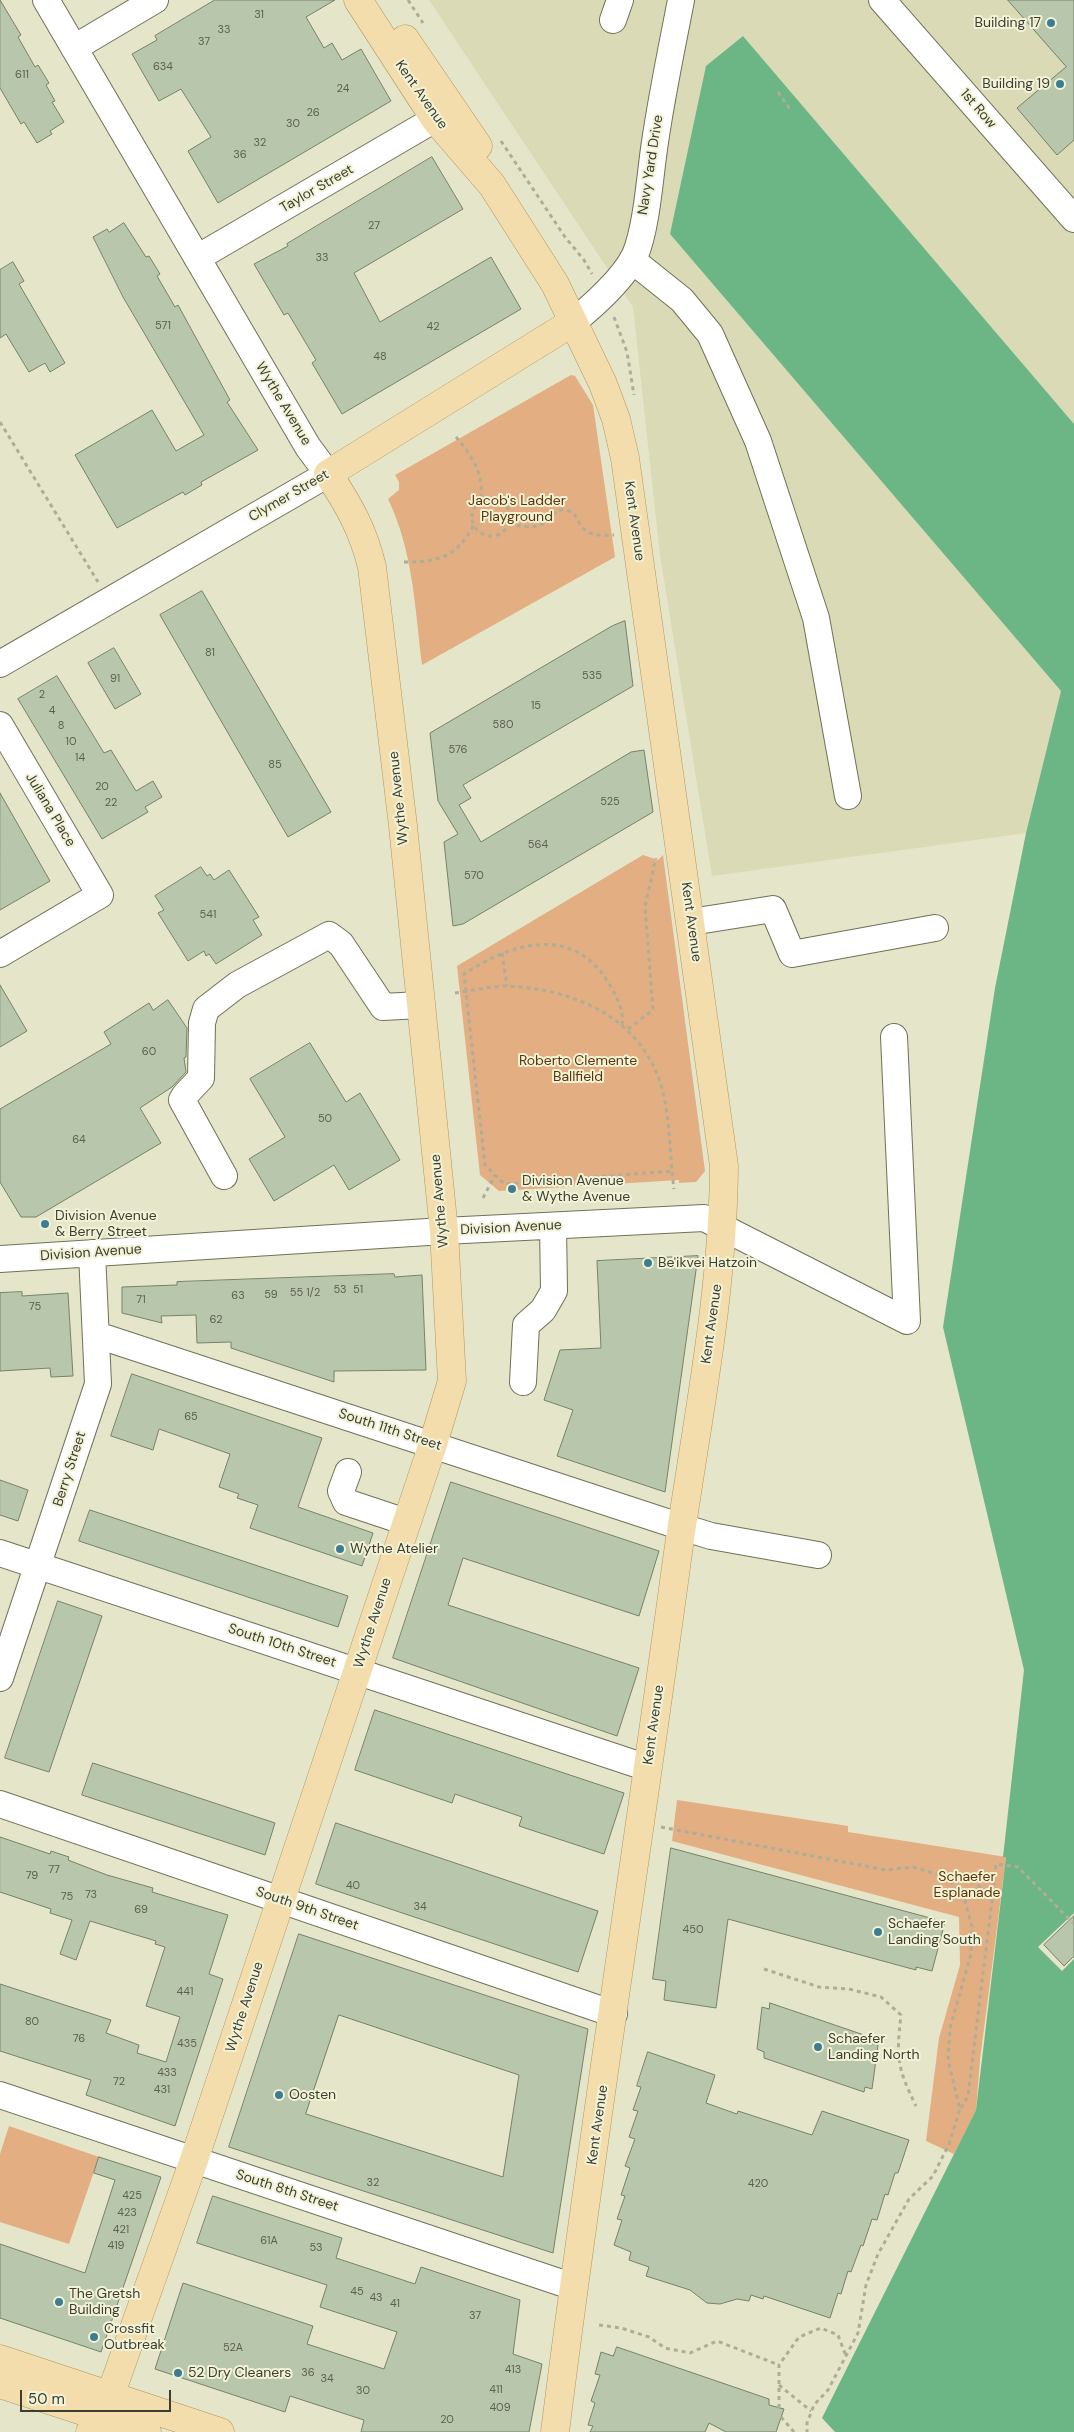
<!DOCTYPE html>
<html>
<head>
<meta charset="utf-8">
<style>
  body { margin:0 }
  #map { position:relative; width:1074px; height:2432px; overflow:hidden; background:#e5e5c9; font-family:"DM Sans",sans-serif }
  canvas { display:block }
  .scale { position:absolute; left:20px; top:2390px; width:151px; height:22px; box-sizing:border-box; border:2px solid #3d3d32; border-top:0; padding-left:6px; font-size:15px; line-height:18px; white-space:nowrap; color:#3d3d32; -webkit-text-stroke:4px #f2f3d6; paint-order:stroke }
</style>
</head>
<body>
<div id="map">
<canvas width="1074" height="2432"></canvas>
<div class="scale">50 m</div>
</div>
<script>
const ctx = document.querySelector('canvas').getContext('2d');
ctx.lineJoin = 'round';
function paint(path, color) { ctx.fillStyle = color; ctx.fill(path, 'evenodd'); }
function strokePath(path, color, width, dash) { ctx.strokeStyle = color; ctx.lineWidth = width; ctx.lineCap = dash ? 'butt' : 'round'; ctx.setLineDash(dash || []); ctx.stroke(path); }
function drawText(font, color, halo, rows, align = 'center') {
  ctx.font = font + ' "DM Sans",sans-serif'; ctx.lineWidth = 4; ctx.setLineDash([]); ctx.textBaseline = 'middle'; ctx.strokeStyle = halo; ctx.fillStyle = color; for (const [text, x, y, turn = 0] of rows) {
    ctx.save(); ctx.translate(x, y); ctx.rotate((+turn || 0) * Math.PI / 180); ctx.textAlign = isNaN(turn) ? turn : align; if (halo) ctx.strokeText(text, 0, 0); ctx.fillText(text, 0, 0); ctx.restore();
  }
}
const built = new Path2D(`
  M429 0H1074V424L743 36 670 234 1061 691 1026 833 712 876 660 555 633 307Z`);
const green = new Path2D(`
  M571 375 575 376 593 405 615 557 422 665C415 608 413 551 388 499L399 490V482L395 475Z
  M643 855 658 860 663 855 705 1171 696 1182 679 1183V1180L499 1191 480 1175 457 966Z
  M677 1800 848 1826V1832L1006 1857 980 2060 976 2110 954 2154 926 2141 939 2038 960 1965 959 1917 672 1841Z
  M9 2126 99 2157 69 2244 0 2222V2154Z`);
const water = new Path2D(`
  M743 36 1074 424V2432H835L822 2418 976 2110 1005 1865 1006 1857H1003L1024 1670 943 1327 995 988 1026 833 1061 691 670 234 706 66Z`);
const pier = new Path2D(`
  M1074 1913V1959L1062 1971 1038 1947Z`);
const building = new Path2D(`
  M0 0 21 35 18 37 35 67 38 65 49 83 46 85 55 101 52 102 64 122 50 131 52 134 37 143 24 122 21 124 0 88Z
  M215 0H335L306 17 324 48 332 43 342 60 361 49 391 101 218 203 188 151 211 137 181 89 159 101 132 54 157 40 155 36Z
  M1008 0H1074V140L1057 155 1017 108 1066 67Z
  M432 157 463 209 354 273 380 322 491 257 521 309 342 414 312 363 316 360 288 313 284 315 254 264 288 246 287 244Z
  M124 223 146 257 149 256 160 274 157 276 175 307 178 305 230 400 227 402 258 450 201 482 202 485 185 495 183 492 117 528 75 455 152 410 176 451 204 435 123 297 93 237 107 229 109 232Z
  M13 262 24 281 19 284 65 363 50 372 45 363 29 372 6 334 0 338V270Z
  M202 591 331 812 288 837 160 615Z
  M625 621 633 686 463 785 471 798 459 805 481 842 631 752 644 750 653 812 463 924 453 926 444 842 458 834 438 801 430 733 612 626Z
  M114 648 141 694 115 709 88 663Z
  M57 676 104 753 111 750 136 791 153 781 162 797 145 807 148 812 102 839 18 699Z
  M0 793 50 881 0 910Z
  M201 867 207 876 210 874 214 880 229 870 259 917 253 920 262 935 216 964 209 954 206 956 204 951 188 961 158 913 164 910 155 896Z
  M0 985 27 1031 0 1047Z
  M168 1000 187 1028 186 1057 184 1058 186 1072 172 1087 140 1108 161 1143 36 1217H21L0 1182V1109L111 1044 104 1032 149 1003 153 1010Z
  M310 1043 346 1102 360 1093 400 1160 349 1190 334 1165 274 1201 249 1159 285 1137 250 1079Z
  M698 1256 665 1492 557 1456 573 1410 544 1400 560 1350 601 1348 597 1261Z
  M394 1274 395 1277 422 1275 426 1370 334 1371V1382L231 1348V1342L197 1343 196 1315 161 1316 162 1323 122 1313V1287L177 1285V1282Z
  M22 1292V1296L68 1293 73 1376 51 1377 50 1368 0 1371V1293Z
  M132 1374 322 1438 298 1507 373 1533 362 1566 250 1528 258 1505 237 1498 239 1494 219 1487 230 1454 159 1429 153 1450 111 1436Z
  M0 1480 28 1490 18 1521 0 1515Z
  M451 1482 659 1551 639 1616 463 1558 448 1605 639 1668 617 1736 393 1658Z
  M90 1510 348 1596 338 1627 79 1541Z
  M58 1601 102 1616 49 1772 5 1758Z
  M375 1710 624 1793 604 1854 519 1826 522 1817 455 1794 452 1803 355 1770Z
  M93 1763 275 1823 265 1855 82 1795Z
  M336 1823 598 1911 578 1972 316 1884Z
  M0 1837 50 1854 51 1851 69 1857 68 1860 107 1875 153 1888 152 1892 228 1915 209 1974 223 1979 175 2126 86 2095 91 2080 0 2051V1984L111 2020 106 2033 139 2045 137 2053 166 2062 180 2017 146 2006 165 1947 155 1944 156 1941 90 1921 76 1960 60 1954 72 1920 50 1913 51 1909 0 1892Z
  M671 1848 945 1922 932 1971 916 1967V1970L728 1919 716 2008 664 2000 666 1981 653 1979Z
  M1074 1916V1956L1064 1966 1044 1945Z
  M299 1934 588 2029 553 2253 229 2147ZM339 2015 519 2075 503 2177 306 2114Z
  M770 2003 870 2037 869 2043 878 2045 872 2089 865 2087 864 2092 764 2058V2052L757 2049 762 2007 769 2009Z
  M648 2052 715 2075 706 2103 737 2114 738 2111 812 2135 822 2111 909 2140 898 2173H895L888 2195 885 2194 877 2220 872 2219 863 2246 861 2245 851 2272 848 2271 841 2294 838 2293 830 2318 764 2296 763 2299 751 2295 749 2301 737 2299 720 2304 707 2303 690 2290 646 2276 649 2267 629 2260 631 2252 614 2245 622 2220 617 2219 625 2196 621 2195 630 2168 625 2166 635 2139 629 2137 638 2111 633 2110 641 2087 637 2086Z
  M99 2157 161 2177 101 2352 0 2318V2244L85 2273 115 2180 94 2173Z
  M213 2196 342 2238 336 2258 415 2284 421 2267 520 2300 513 2354 542 2364 529 2432H361L364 2420 290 2396 285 2412 155 2369 183 2283 313 2326 307 2344 384 2369 397 2332 320 2307 327 2285 197 2243Z
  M617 2347 769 2399V2405L784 2409 776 2432H726L709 2423 705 2432H590L593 2426 588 2425 595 2403 591 2401 600 2375 595 2374 601 2352 613 2356Z`);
const path = new Path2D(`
  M408 0 423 23
  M778 92 791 111
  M501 141 565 237 584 260 592 274
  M614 317 627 352 634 395
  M0 422 98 582
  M456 437C471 454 486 477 480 501
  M472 517a19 19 0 1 1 38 0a19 19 0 1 1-38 0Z
  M509 523C519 526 530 529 540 525 550 521 554 507 566 510 585 514 571 539 614 535
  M404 562C438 562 457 558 474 524
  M502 953 507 986
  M455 993C471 991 491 986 507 986 571 989 636 1015 659 1079 671 1113 669 1153 674 1189
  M622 1025C625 1011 615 993 608 982 572 924 511 943 464 974L485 1165 504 1184 672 1171
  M628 1029 653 1010 645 906 656 858
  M483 1198 495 1175
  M661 1827 886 1870 913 1867 940 1875 956 1886 965 1901 972 1927 971 1954 950 2028 948 2060 960 2109 949 2144 933 2176 909 2199 878 2254 866 2285 858 2333 828 2390 814 2405 807 2423V2432
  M940 1875C946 1875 954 1874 960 1876 973 1880 980 1890 993 1892L996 1864 1018 1867 1074 1924
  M764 1969 819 1987 849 1989 881 1997 901 2015C896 2058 897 2067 916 2106
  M961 2108 968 2096 993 1892
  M599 2325 621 2328 649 2337 665 2348 690 2353 717 2341 779 2365
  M779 2385 811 2411
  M779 2408V2365L799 2337 821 2328 838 2335 846 2356
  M781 2417 794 2432`);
const minor = new Path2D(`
  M882 0 1074 219
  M613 20 620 0
  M74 48 155 0
  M197 258 435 119
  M632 260 682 300 710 334 758 441 816 618 848 796
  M573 322C593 306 624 278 635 255 647 227 650 174 655 142 662 94 672 47 681 0
  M0 664 328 474 308 447 46 0
  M0 725 100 895 0 954
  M691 922 773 909 792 954 935 928
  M224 1176 182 1100 185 1095 201 1078 202 1023 206 1009 237 985 329 935 341 944 383 1007 420 1005
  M0 1259 444 1231 704 1218 907 1321 894 1037
  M97 1335 682 1527 711 1536 818 1555
  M523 1382 526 1325 543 1310 554 1291 553 1226
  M348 1472 341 1491 346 1502 406 1522
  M0 1553 648 1768
  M0 1678 98 1384 92 1253
  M0 1804 614 2014
  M0 2095 574 2287`);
const major = new Path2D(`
  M358 0 435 119 492 185 555 284 603 384 616 419 625 458 724 1166C723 1302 694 1434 676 1567 637 1856 591 2143 555 2432
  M405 39 478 146
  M0 2359 220 2432
  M0 2384 147 2432
  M90 2432 110 2396 194 2160 433 1444 452 1381 444 1231 403 826 372 567C363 530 349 505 328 474L573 322`);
const markers = [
  [1051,23,5,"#3e7c92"],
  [1060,84,5,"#3e7c92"],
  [512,1189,5,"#3e7c92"],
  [45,1224,5,"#3e7c92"],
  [648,1263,5,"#3e7c92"],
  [340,1549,5,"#3e7c92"],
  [878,1932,5,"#3e7c92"],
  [818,2047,5,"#3e7c92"],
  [279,2095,5,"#3e7c92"],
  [59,2302,5,"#3e7c92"],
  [94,2337,5,"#3e7c92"],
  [178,2373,5,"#3e7c92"]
];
const numberNames = [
  ["31",259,15],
  ["33",224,30],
  ["37",204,42],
  ["634",163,67],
  ["611",22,75],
  ["24",343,89],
  ["26",313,113],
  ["30",293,124],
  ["32",260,143],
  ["36",240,155],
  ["27",374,226],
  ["33",322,258],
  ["571",163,326],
  ["42",433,327],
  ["48",380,357],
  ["81",210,653],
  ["535",592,676],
  ["91",115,679],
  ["2",42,695],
  ["15",536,706],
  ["4",52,711],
  ["580",503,725],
  ["8",61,726],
  ["10",71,742],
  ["576",458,750],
  ["14",80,758],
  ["85",275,765],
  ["20",102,787],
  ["525",610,802],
  ["22",111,803],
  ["564",538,845],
  ["570",474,876],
  ["541",208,915],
  ["60",149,1052],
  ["50",325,1119],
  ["64",79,1140],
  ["53",340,1290],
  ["51",358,1290],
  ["55 1/2",305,1293],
  ["59",271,1295],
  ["63",238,1296],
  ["71",141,1300],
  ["75",35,1307],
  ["62",216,1320],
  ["65",191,1417],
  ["77",54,1870],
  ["79",32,1876],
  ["40",353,1886],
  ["73",91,1895],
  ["75",67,1897],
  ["34",420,1907],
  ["69",141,1910],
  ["450",693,1930],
  ["441",185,1992],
  ["80",32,2022],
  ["76",79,2039],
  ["435",187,2044],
  ["433",167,2073],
  ["72",119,2082],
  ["431",162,2090],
  ["32",373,2183],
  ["420",758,2184],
  ["425",132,2196],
  ["423",127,2213],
  ["421",121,2230],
  ["61A",269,2241],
  ["419",116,2246],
  ["53",316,2248],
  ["45",357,2292],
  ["43",376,2298],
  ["41",395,2304],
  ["37",475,2316],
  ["52A",233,2348],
  ["413",513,2370],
  ["36",308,2373],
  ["34",327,2379],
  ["411",496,2390],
  ["30",363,2391],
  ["409",500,2408],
  ["20",447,2420]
];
const poiNames = [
  ["Building 17",1041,23,"right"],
  ["Building 19",1050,84,"right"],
  ["Division Avenue",522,1181],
  ["& Wythe Avenue",522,1197],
  ["Division Avenue",55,1216],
  ["& Berry Street",55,1232],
  ["Be'ikvei Hatzoin",658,1263],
  ["Wythe Atelier",350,1549],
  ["Schaefer",888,1924],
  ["Landing South",888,1940],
  ["Schaefer",828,2039],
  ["Landing North",828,2055],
  ["Oosten",289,2095],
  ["The Gretsh",69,2294],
  ["Building",69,2310],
  ["Crossfit",104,2329],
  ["Outbreak",104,2345],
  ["52 Dry Cleaners",188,2373]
];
const streetNames = [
  ["Kent Avenue",421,95,55],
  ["1st Row",978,109,49],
  ["Navy Yard Drive",651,165,-81],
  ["Taylor Street",317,189,-30],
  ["Wythe Avenue",283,404,59],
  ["Clymer Street",289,496,-30],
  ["Kent Avenue",634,521,82],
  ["Wythe Avenue",399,798,-96],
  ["Juliana Place",50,810,59],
  ["Kent Avenue",691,922,82],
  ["Wythe Avenue",440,1201,-95],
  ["Division Avenue",511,1228,-3],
  ["Division Avenue",91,1253,-4],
  ["Kent Avenue",712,1324,-82],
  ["South 11th Street",390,1430,18],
  ["Berry Street",70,1469,-72],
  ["Wythe Avenue",373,1623,-72],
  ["South 10th Street",282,1646,18],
  ["Kent Avenue",654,1725,-82],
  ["South 9th Street",307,1909,19],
  ["Wythe Avenue",245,2007,-72],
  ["Kent Avenue",598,2125,-82],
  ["South 8th Street",287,2191,18]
];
const parkNames = [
  ["Jacob's Ladder",517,501],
  ["Playground",517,517],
  ["Roberto Clemente",578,1061],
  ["Ballfield",578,1077],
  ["Schaefer",967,1877],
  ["Esplanade",967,1893]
];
paint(built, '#dadab6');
paint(green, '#e2ae82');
paint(water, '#6cb685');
paint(pier, '#e5e5c9');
paint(building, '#b8c6ac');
strokePath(building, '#75826a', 1);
strokePath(minor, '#717158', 28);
strokePath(major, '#af965e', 29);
strokePath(path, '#aeae98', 3, [4, 4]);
strokePath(minor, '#fff', 26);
strokePath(major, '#f4ddac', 28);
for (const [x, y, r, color] of markers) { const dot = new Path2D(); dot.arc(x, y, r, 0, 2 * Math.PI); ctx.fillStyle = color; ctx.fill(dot); strokePath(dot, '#f2f3d6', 2); }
drawText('11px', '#5c5f50', null, numberNames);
drawText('14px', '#3d3d32', '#f2f3d6', poiNames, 'left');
drawText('14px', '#3d3d32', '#f2f3d6', streetNames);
drawText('14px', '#5d3408', '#f2f3d6', parkNames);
</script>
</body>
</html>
